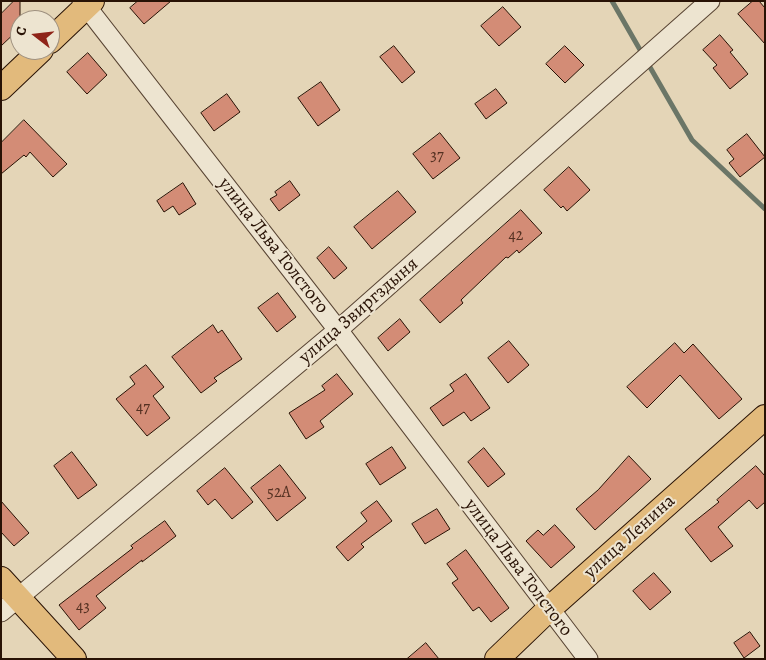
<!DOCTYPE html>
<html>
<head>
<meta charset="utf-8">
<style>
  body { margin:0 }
  #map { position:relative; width:766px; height:660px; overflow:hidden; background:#e4d5b7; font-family:Alegreya,serif }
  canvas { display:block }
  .frame { position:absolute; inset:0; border:2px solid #281205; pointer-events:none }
  .north { position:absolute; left:10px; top:10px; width:50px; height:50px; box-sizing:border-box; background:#ede4d0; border:1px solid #9e907f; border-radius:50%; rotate:286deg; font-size:14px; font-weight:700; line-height:20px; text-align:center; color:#281205 }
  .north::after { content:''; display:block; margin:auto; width:18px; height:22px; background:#8f2418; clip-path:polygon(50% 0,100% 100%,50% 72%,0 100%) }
</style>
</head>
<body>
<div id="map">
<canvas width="766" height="660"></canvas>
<div class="frame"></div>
<div class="north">С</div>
</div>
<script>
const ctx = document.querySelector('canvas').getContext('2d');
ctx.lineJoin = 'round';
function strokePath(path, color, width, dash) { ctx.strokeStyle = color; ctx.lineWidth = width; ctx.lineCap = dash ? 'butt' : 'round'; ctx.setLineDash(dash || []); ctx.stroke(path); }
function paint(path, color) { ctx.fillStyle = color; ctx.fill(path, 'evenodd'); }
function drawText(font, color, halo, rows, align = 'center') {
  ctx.font = font + ' Alegreya,serif'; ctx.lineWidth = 4; ctx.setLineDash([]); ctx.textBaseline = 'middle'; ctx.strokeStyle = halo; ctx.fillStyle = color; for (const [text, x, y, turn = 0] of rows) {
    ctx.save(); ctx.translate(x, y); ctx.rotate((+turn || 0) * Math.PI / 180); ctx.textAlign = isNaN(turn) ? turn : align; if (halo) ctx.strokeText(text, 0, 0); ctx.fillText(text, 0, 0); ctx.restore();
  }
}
const stream = new Path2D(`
  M612 1 643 55
  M647 62 692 140 765 209`);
const building = new Path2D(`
  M14 1H20V28L1 46V14Z
  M138 1H171L144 24 130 8Z
  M753 1H759L765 8V44L738 14Z
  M503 7 521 27 499 46 481 26Z
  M720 35 733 50 730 52 748 74 730 89 713 68 717 65 703 50Z
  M394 46 415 72 402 83 380 57Z
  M565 46 584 65 565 83 546 64Z
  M88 53 107 75 87 94 67 72Z
  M321 82 340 110 318 126 298 98Z
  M496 89 507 103 486 119 475 104Z
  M227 94 240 112 214 131 201 113Z
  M24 120 67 164 53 177 30 152 26 157 24 155 1 174V143Z
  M440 133 460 158 433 179 413 154Z
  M747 134 765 157 740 177 729 163 734 159 727 150Z
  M569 167 590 190 567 211 563 206 561 208 544 190Z
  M290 181 300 195 279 211 270 199 277 195 275 192Z
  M183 183 196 204 179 215 173 206 164 212 157 201Z
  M398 191 416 212 372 249 354 227Z
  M521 210 542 233 519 253 517 250 508 258 506 257 461 300 463 303 440 323 420 300Z
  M329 247 347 268 334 279 317 258Z
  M278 293 296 317 277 332 258 308Z
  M400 319 410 332 388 351 378 338Z
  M213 325 218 333 222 330 242 359 214 378 217 381 201 393 172 357Z
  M509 341 529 365 508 383 488 358Z
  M675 343 684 353 693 344 742 399 719 419 680 375 647 408 627 387Z
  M146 365 164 387 153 396 170 418 147 436 116 399 135 384 130 377Z
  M337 374 353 394 320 421 324 427 306 439 289 413 325 390 322 386Z
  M466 374 490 408 471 421 464 412 443 426 430 408 454 391 450 385Z
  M392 447 406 468 380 485 366 464Z
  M484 448 505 474 488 487 468 462Z
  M72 452 97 485 78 499 54 466Z
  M629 456 651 479 595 530 576 509 598 490Z
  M280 465 306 498 277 521 251 488Z
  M756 466 765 476V502L757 509 749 500 718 527 733 546 711 562 685 529 719 502 717 500Z
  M225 468 253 502 232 519 215 499 208 505 197 491Z
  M1 501 29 533 14 546 1 532Z
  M377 501 392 521 361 544 364 547 348 561 336 547 367 521 361 513Z
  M437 509 450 529 425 544 412 524Z
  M165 521 176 536 142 562V560L96 596 106 608 79 630 59 605 133 548 131 546Z
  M555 525 575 547 551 568 526 541 538 530 543 535Z
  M466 550 509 608 491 622 479 607 473 611 452 583 458 579 447 564Z
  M654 573 671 592 650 610 633 591Z
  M750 632 760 646 744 658 734 643Z
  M426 643 439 659H407Z`);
const minor = new Path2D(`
  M82 1 338 330 588 659
  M1 612 338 330 710 1`);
const major = new Path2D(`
  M50 41 92 1
  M1 88 41 50
  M1 579 74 659
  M497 659 549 609 765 417`);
const numberNames = [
  ["37",437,156],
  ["42",516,236],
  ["47",143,408],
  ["52А",279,493],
  ["43",83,607]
];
const streetNames = [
  ["улица Льва Толстого",273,246,52],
  ["улица Звиргздыня",359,311,-41],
  ["улица Ленина",630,537,-42],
  ["улица Льва Толстого",518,568,53]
];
strokePath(stream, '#6b7667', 5);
paint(building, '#d38c76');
strokePath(building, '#281205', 1);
strokePath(minor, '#574332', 21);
strokePath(major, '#281205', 26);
strokePath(minor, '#ede4d0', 19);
strokePath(major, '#e2ba7c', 24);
drawText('16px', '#533021', null, numberNames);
drawText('19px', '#281205', '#ede4d0', streetNames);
</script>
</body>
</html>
